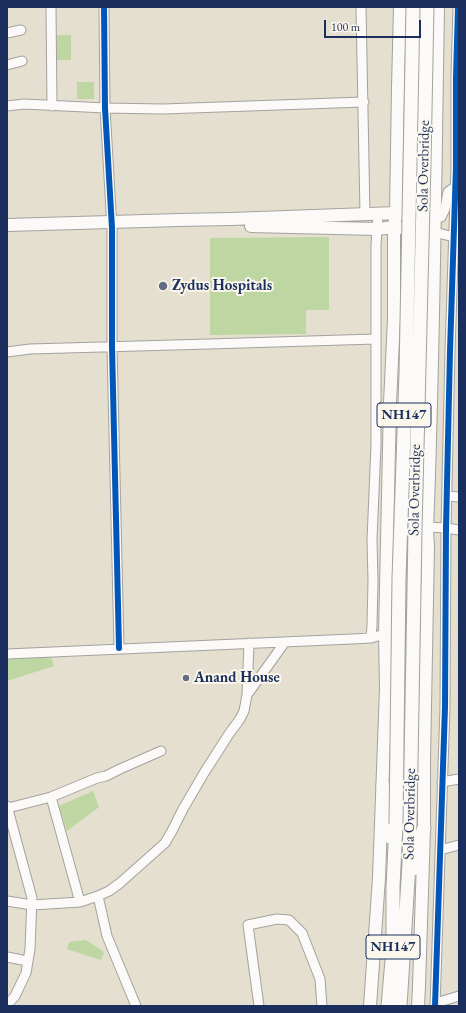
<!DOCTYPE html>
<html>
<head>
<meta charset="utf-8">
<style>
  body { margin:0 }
  #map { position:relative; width:466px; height:1013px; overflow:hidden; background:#e4dfce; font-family:"EB Garamond",serif }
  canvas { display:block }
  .frame { position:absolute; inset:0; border:8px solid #1b2f5e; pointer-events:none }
  .scale { position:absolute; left:324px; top:20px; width:97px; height:18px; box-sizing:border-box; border:2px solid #1b2f5e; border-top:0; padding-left:5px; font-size:12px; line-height:14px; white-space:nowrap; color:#1b2f5e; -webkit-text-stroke:3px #fbf7ec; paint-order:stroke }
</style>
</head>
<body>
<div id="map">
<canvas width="466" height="1013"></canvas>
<div class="frame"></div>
<div class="scale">100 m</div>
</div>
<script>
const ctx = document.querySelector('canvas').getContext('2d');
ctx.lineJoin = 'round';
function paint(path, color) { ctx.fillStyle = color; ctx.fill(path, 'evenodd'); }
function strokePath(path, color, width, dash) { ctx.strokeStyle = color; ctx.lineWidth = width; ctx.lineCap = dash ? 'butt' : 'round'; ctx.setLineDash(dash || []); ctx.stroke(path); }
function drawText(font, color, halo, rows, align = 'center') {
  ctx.font = font + ' "EB Garamond",serif'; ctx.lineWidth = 4; ctx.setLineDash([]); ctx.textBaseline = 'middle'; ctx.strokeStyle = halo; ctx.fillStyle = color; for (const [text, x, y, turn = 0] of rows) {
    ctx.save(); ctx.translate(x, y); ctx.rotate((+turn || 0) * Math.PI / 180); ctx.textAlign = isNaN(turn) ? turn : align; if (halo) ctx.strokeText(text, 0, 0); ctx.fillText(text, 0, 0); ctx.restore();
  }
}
const green = new Path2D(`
  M57 35H71V60H57Z
  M77 82H94V99H77Z
  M329 237V310H306V334L210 335V238Z
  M51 657 54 666 7 681V658Z
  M93 791 99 807 67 831 59 806Z
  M85 940 89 942 104 952 101 960 67 949 69 942Z`);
const minor = new Path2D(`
  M51 7 52 106
  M104 7 105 108 112 228V347L119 648
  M361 7 365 215
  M7 33 21 30
  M7 65 22 61
  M7 106 24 104 105 108 163 109 364 102
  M434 218 441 217 445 209 448 192 456 186
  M434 232 454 237
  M7 352 30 349 209 344 376 339
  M447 496 459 497
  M427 527 446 528 459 530
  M371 638 372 625 373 581 372 540 376 445V245L377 229 378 214
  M7 654 352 639 371 638 385 634
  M247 695 285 642
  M442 782 459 779
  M51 797 80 902
  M7 806 32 898 30 949 26 973 15 996 8 1004 7 1006
  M8 808 51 797 97 778 106 776 120 769 161 751
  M440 850 459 845
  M98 896 107 936 136 1006
  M7 901 32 905 80 902 98 896 109 891 120 883 165 843 172 831 183 809 204 773 229 734 240 719 244 711 247 695 249 643
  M7 957 22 960
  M436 1003 459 996
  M259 1006 248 925 277 919 289 920 302 933 320 979 322 1006
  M435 1006 445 707 446 528 450 351 456 167V77L458 7`);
const major = new Path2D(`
  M7 225 179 220 231 219 396 213 403 214
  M251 226 377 229 394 227 401 228
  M370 1006 379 878 386 688 385 634 390 403 394 319V227L396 213 398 88 400 7
  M418 1006 419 986 424 828V759L428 547 427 530C434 355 435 181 438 7`);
const highway = new Path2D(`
  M383 786 390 837
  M413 869C419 857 419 842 424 828
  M388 1006 393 949V887L396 824
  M400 1006 409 864 410 822`);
const highwayBridge = new Path2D(`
  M410 822 415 530 424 163 427 7
  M396 824 399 578 406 374 413 7`);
const cycleway = new Path2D(`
  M104 7 105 108 112 228V347L119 648
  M435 1006 445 707 446 528 450 351 456 167V77L458 7`);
const markers = [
  [163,286,5,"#616d85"],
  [186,678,4,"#616d85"]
];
const shields = [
  [404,415,54],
  [393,947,54]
];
const shieldNames = [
  ["NH147",404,415],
  ["NH147",393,947]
];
const streetNames = [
  ["Sola Overbridge",424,166,-89],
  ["Sola Overbridge",415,490,-89],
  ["Sola Overbridge",410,814,-89]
];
const poiNames = [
  ["Zydus Hospitals",172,286],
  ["Anand House",194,678]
];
paint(green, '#bed6a2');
strokePath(minor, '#a3a29f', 11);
strokePath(major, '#a3a29f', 14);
strokePath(highway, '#a3a29f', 15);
strokePath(minor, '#fbfaf8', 9);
strokePath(major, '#fbfaf8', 12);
strokePath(highway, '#fbfaf8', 13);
strokePath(highwayBridge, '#a3a29f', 15, []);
strokePath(highwayBridge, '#fbfaf8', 13);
strokePath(cycleway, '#0057b8', 6);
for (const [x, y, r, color] of markers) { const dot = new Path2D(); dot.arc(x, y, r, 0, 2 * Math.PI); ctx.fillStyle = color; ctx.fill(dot); strokePath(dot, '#fbf7ec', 1.5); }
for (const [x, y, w] of shields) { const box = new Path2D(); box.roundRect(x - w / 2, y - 12, w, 24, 3); ctx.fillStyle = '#fbf7ec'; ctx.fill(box); strokePath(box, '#1b2f5e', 1); }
drawText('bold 14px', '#1b2f5e', null, shieldNames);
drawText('15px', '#1b2f5e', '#fbf7ec', streetNames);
drawText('bold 15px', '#1b2f5e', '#fbf7ec', poiNames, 'left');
</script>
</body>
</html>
